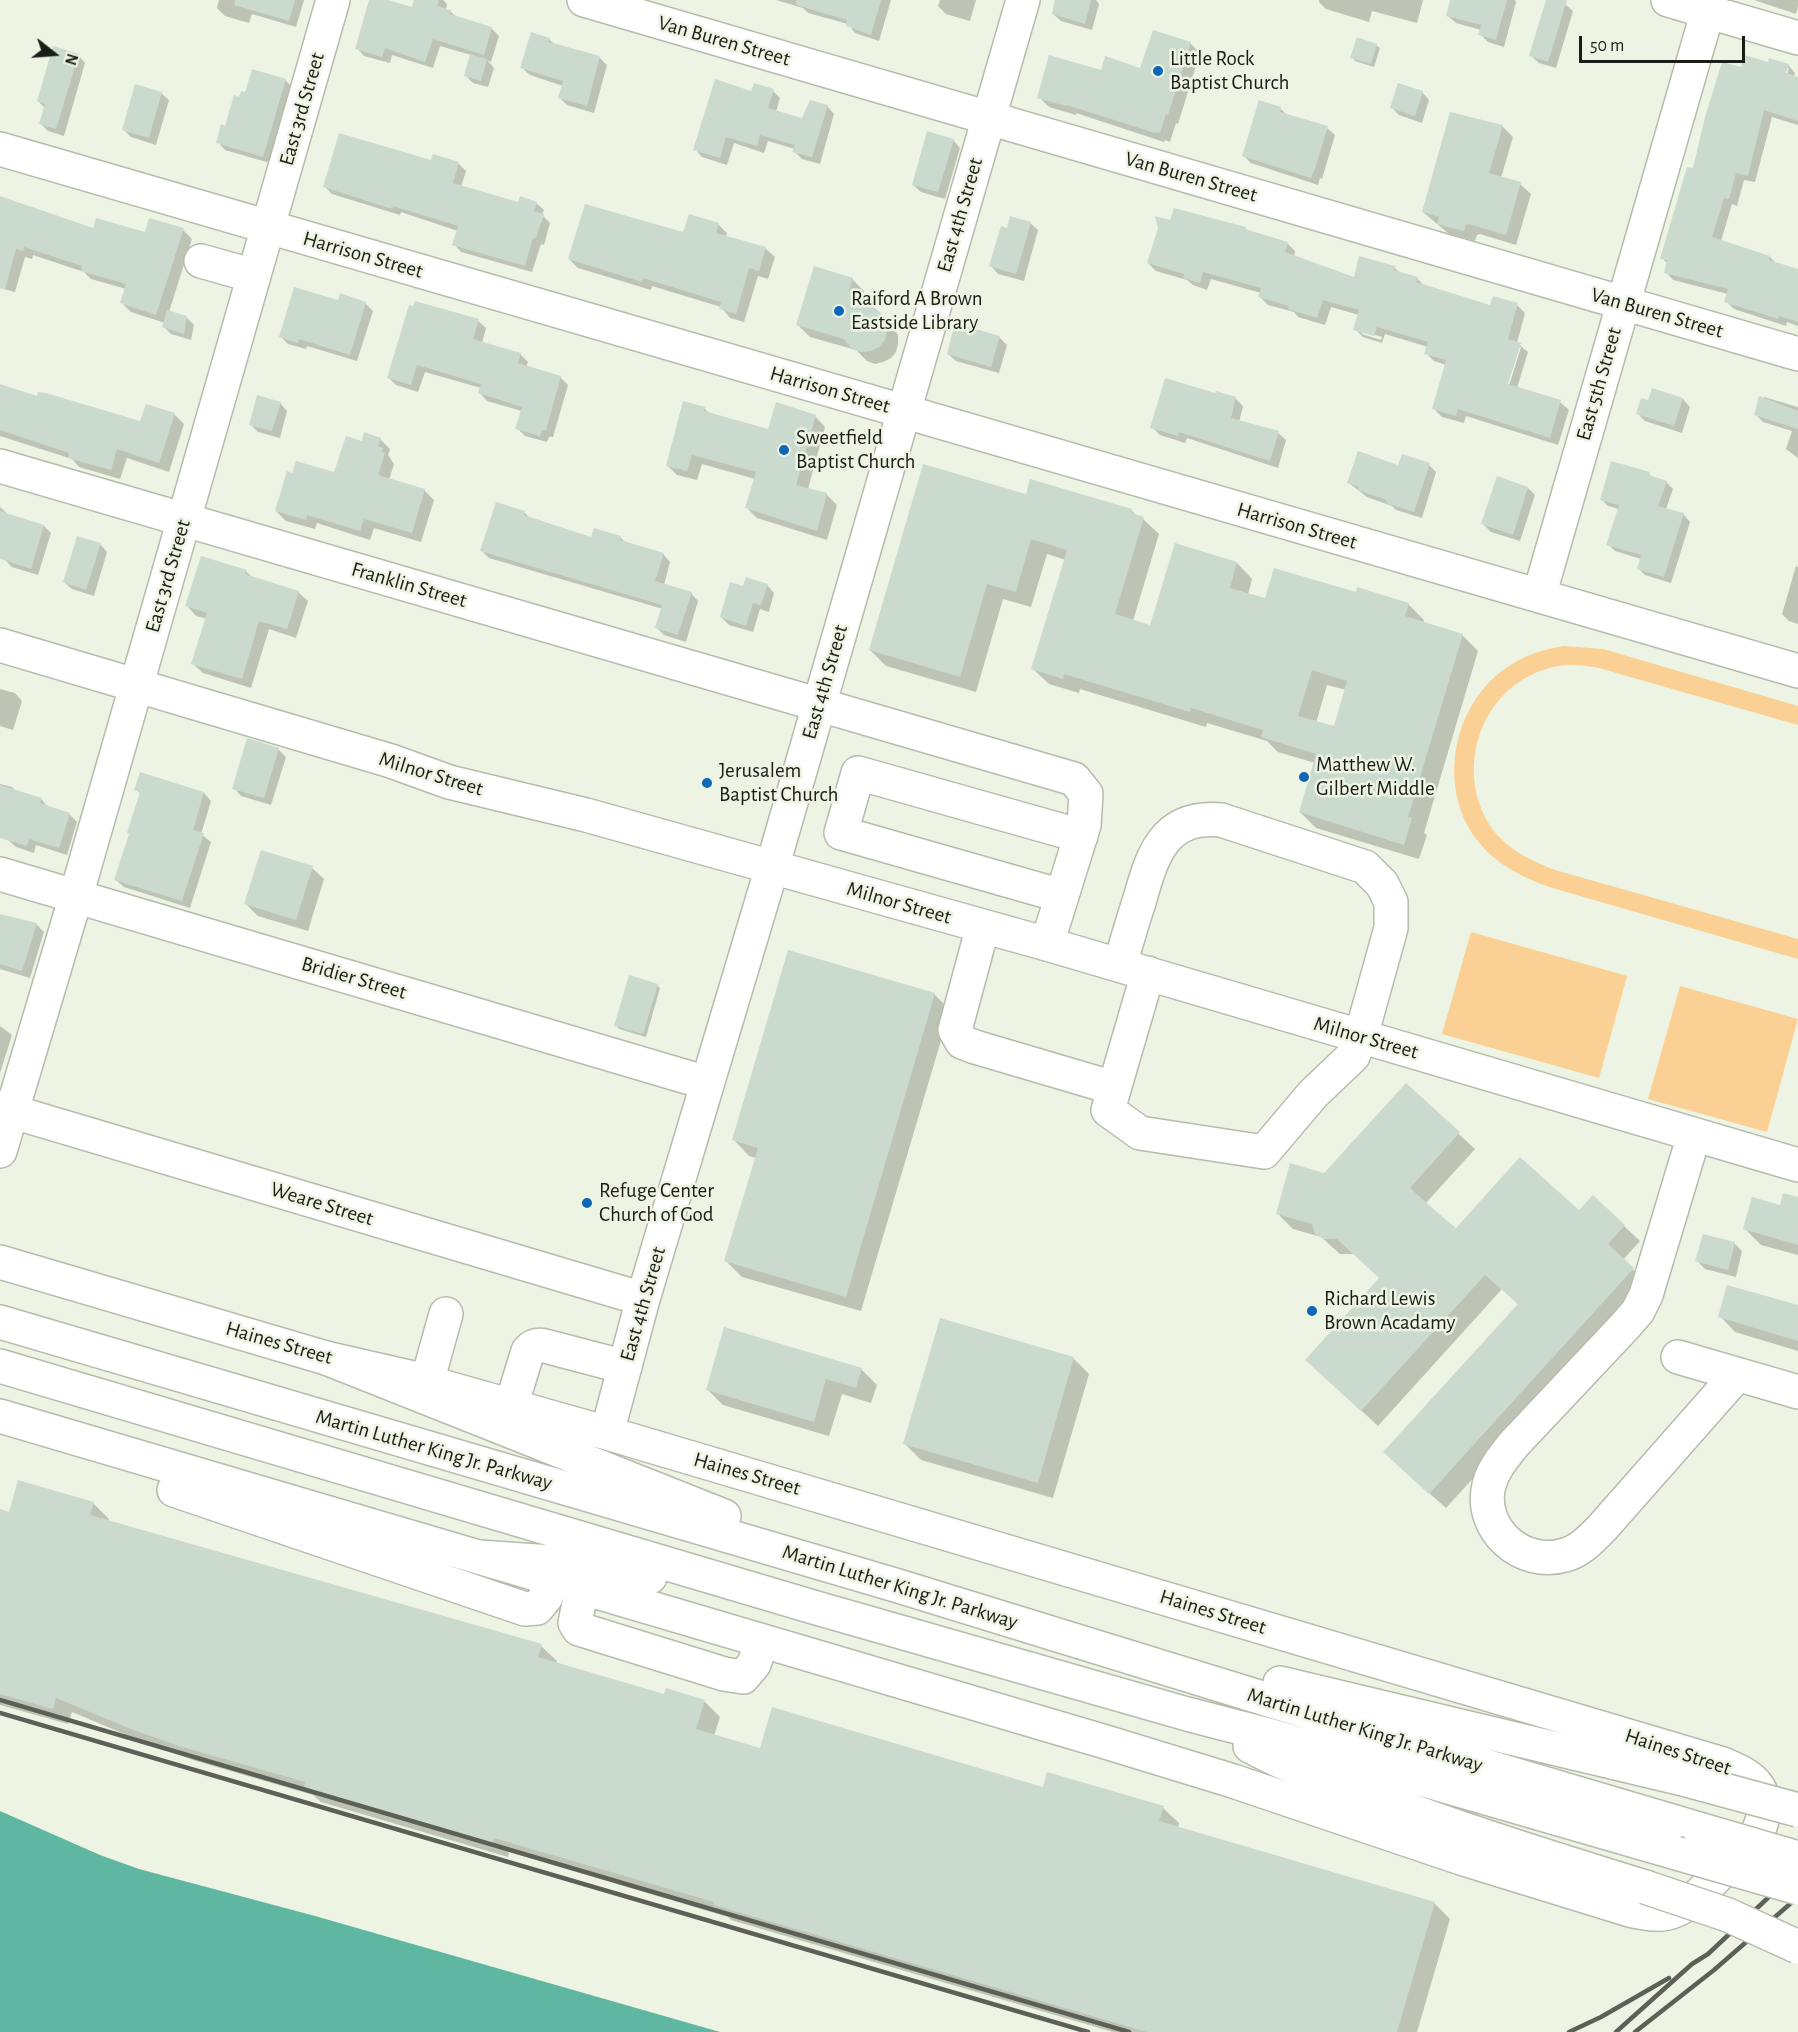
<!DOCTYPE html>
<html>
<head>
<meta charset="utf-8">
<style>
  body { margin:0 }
  #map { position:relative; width:1798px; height:2032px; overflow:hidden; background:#edf4e3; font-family:"Alegreya Sans",sans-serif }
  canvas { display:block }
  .north { position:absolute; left:24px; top:24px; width:60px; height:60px; -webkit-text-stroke:4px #edf4e3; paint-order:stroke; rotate:107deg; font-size:16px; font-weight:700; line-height:24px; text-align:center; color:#1b1d17 }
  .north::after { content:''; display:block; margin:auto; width:21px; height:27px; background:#1b1d17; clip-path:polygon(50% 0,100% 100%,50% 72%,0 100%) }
  .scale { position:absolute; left:1579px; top:36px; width:166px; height:27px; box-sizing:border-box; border:3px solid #1b1d17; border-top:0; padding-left:8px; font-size:18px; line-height:21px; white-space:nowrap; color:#1b1d17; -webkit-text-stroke:4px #edf4e3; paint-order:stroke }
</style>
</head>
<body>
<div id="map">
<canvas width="1798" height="2032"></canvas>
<div class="north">N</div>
<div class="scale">50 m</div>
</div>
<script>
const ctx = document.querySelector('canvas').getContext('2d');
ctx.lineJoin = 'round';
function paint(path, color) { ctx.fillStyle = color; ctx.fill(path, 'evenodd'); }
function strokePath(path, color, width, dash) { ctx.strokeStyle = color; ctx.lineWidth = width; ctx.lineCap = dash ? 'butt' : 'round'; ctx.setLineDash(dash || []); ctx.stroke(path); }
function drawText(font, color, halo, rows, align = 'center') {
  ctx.font = font + ' "Alegreya Sans",sans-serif'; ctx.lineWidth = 5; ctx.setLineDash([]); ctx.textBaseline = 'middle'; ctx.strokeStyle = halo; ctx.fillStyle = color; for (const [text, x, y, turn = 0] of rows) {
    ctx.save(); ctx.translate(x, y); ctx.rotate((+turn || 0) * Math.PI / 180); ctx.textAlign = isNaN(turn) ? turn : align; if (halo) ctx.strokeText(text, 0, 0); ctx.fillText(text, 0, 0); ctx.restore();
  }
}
const green = new Path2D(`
  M1564 646 1603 649 1798 706V725L1599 668C1583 665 1565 663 1549 668 1481 687 1453 769 1491 827 1506 849 1532 861 1555 870L1798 939V959L1549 887C1522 877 1495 864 1477 840 1435 785 1454 699 1512 664 1528 654 1545 649 1564 646Z
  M1471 932 1627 976 1599 1078 1442 1034Z
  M1680 986 1798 1019 1767 1132 1648 1099Z`);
const water = new Path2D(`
  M0 1811 100 1855 139 1869 315 1916 720 2032H0Z`);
const shadow = new Path2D(`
  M219 0H304L296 27 252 14 249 23 225 16 217 8Z
  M371 0H382L413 9 415 0H443L447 4 446 10 450 11 457 17 491 28 499 36 491 62 487 60 494 68 488 87 473 83 465 75 471 55 440 46 433 68 392 55 390 63 364 56 357 48Z
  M776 0H891L879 41 855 33 848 24 808 13 803 8Z
  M940 0H976L970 21 946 14 938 6Z
  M1057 0H1096L1099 4 1092 30 1061 21 1053 14Z
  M1319 0H1423L1417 23 1372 11 1369 22 1326 9 1319 2Z
  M1452 0H1515L1516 2 1504 47 1488 42 1480 34 1481 30 1456 23 1448 16Z
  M1548 0 1565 4 1573 11 1556 68 1539 63 1531 56Z
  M1754 0H1798V6L1796 14Z
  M549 39 555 45 600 58 607 65 594 113 567 105 560 98 563 86 530 75 522 68Z
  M1190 43 1200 53 1178 124 1176 123 1170 142 1165 140 1164 142 1076 113V115L1049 107 1039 97 1102 72 1141 69Z
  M1376 45 1380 48 1374 67 1355 61 1352 57Z
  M78 55 85 63 64 136 48 131 40 123 45 108 38 101Z
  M1769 64 1788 65 1795 73 1794 77 1798 79V125L1772 117 1755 182 1744 180 1737 206 1732 204 1721 241 1770 257 1777 264 1798 271V326L1787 322 1786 326 1734 309 1726 301 1728 294 1673 280 1666 272 1668 264 1662 258 1694 170 1742 69ZM1786 68H1789L1785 81Z
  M285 80 293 88 270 163 225 150 218 142 240 99 246 94Z
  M773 91 780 98 776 112 803 119 827 106 834 114 820 164 802 159 794 151 795 149 768 141 764 153 734 143 727 165 702 157 695 149 752 93Z
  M1422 92 1429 100 1422 123 1399 115 1392 108Z
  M161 93 169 100 156 145 131 137 124 130Z
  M1281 109 1287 115 1327 128 1335 135 1322 179 1320 178 1318 185 1251 163 1244 156Z
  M1502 126 1513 137 1501 178 1520 184 1531 194 1516 245 1480 234 1477 235 1475 241 1449 234 1423 212Z
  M953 140 960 148 945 199 921 192 913 185Z
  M434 156 459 164 466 171 461 187 519 204 536 203 544 210 542 215 550 223 544 245 541 244 532 272 461 252 454 244 458 231 401 212 400 215 332 194 324 186 432 162Z
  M0 198 94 230 146 234 183 230 192 239 169 312 186 317 194 325 191 340 171 334 164 327 165 323 131 312 122 303 126 289 91 279 84 272 33 255 32 259 25 257 15 292 0 288Z
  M1030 223 1038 230 1024 281 998 274 991 266 1008 229Z
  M718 224 727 233 726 237 766 249 775 257 768 279 758 276 744 322 730 318 721 307 652 286 651 290 578 268 569 259Z
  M1245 228 1249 232 1287 243 1295 251 1294 257 1355 279 1394 267 1400 273 1417 278 1425 287 1491 307 1517 305 1525 313 1517 343 1528 352 1517 388 1560 402 1569 410 1558 445 1466 416 1464 423 1442 417 1434 409 1446 365 1434 361 1426 353 1428 347 1385 334 1382 343 1363 337 1355 329 1359 315 1331 307 1325 325 1298 317 1294 312 1268 305 1260 297 1261 293 1211 279 1207 290 1193 285 1187 280 1156 271 1148 263ZM1362 331 1382 337 1381 340 1362 334ZM1518 347H1521L1507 392 1504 391Z
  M852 279 864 291 860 303 862 306 881 315 893 327 898 335V344L896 352 891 358 883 362 875 364 867 361 856 350 810 337 798 325Z
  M339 302 365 303 373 311 357 361 307 346 306 349 288 344 280 336Z
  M478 321 486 328 482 343 520 354 528 362 526 367 560 377 568 385 553 437H549L547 442 525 436 517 428 522 411 487 401 480 393 481 388 425 372 418 392 396 385 389 378Z
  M999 337 1007 345 999 373 956 361 948 354Z
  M0 386 38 398 141 423 174 414 184 424 169 472 127 458 120 479 79 467 72 459 0 436Z
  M1216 395 1236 399 1243 406 1239 422 1278 433 1286 440 1278 468 1187 438 1185 443 1160 435 1152 427Z
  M1764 397 1798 407V458L1786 449 1792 431 1763 422 1755 414Z
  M1683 399 1690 407 1682 433 1645 421 1638 414 1649 402Z
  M280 403 287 411 280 438 258 432 250 424Z
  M704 408 710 414 769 430 815 416 825 427 808 489 827 495 837 505 827 540 757 518 747 508 755 479 702 464 697 480 677 475 667 465Z
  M380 439 390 449 388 455 394 464 389 480 424 490 434 500 421 542 374 528 370 540 317 523 315 529 286 521 276 511 293 475 335 474 363 443Z
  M1429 465 1436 472 1422 518 1396 510 1392 506 1367 497 1349 483 1399 467Z
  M1649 474 1653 478 1666 482 1673 489 1666 509 1684 515 1690 522 1671 583 1645 575 1638 568 1641 559 1615 551 1608 544 1619 509 1608 506 1601 499Z
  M1528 488 1535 495 1520 541 1491 532 1483 524Z
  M1027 496 1131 510 1138 517 1143 519 1159 534 1133 621 1151 627 1237 563 1252 579 1248 595 1266 600 1357 594 1408 604 1424 620 1423 623 1462 635 1478 651 1424 833 1427 835 1419 859 1316 828 1300 812 1315 763 1278 752 1267 741 1207 723 1206 727 1080 689 1079 693 1049 684 1033 669 1066 560 1047 554 1031 607 1003 599 976 692 886 666 870 650ZM1327 685 1346 690 1335 728 1316 723Z
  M0 507 10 516 44 526 51 533 38 575 12 567 4 559 0 548Z
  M524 512 531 519 592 539 620 537 626 543 663 554 670 562 664 585 691 593 698 601 686 642 664 635 657 628 663 609 489 558 482 551Z
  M100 544 107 552 94 596 72 589 64 582Z
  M1796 566 1798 567V624L1789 621 1782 614Z
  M246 571 253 578 298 592 308 601 296 638 269 629 251 688 203 673 193 664 207 619 196 616 187 606Z
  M767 585 774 593 769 612 760 609 753 632 729 625 721 617 744 588Z
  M0 689 15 693 22 701 13 730 0 726Z
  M278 749 286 757 271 805 241 796 234 788Z
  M0 784 12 787 16 791 41 799 48 807 69 814 77 822 67 855 36 845 34 853 16 847 7 839 0 836Z
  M136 790 204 793 211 801 201 834 211 842 190 908 124 887 116 880 141 794Z
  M312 868 324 879 308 931 258 916 246 904Z
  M0 915 36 924 44 932 30 978 0 969Z
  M657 985 660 988 646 1037 619 1029 616 1025Z
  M934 994 950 1010 861 1311 742 1277 726 1261 756 1158 749 1156 734 1140Z
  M0 1026 12 1035 0 1073Z
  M1406 1085 1475 1149 1425 1204 1456 1230 1579 1213 1624 1226 1640 1241 1623 1260 1649 1285 1446 1508 1401 1468 1519 1305 1502 1289 1378 1426 1323 1375 1381 1278 1354 1254H1340L1321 1237 1293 1229 1277 1213 1325 1175Z
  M1798 1212V1255L1761 1245 1745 1229Z
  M1734 1243 1742 1251 1736 1277 1705 1269 1697 1261Z
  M1798 1307V1351L1735 1332 1720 1316Z
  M1073 1358 1089 1374 1053 1498 921 1460 905 1444Z
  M861 1369 877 1385 871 1403 842 1394 829 1436 723 1405 707 1389Z
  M93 1503 109 1519 108 1521 541 1646 557 1661 556 1664 665 1696 704 1701 720 1717 714 1736 761 1750 1044 1788 1163 1808 1179 1823 1178 1828 1434 1903 1450 1919 1417 2032H1113L731 1920 728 1917 509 1852 508 1857 321 1802 313 1795 196 1761 148 1744 72 1712 68 1724 0 1705V1511L10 1514Z`);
const building = new Path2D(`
  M235 0H295L289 21 234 5Z
  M369 0H388L412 7 414 0H439L437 6 451 10 450 14 492 27 484 55 433 39 425 62 385 48 382 57 355 49Z
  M796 0H881L871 35 846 26 847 20 796 5Z
  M1055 0H1091L1085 24 1052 14Z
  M1450 0H1507L1496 40 1478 35 1481 25 1446 16Z
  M1546 0H1567L1548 62 1529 56Z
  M1153 30 1191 42 1168 115 1166 114 1160 133 1155 132V133L1067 105 1066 106 1037 98 1049 55 1101 70 1105 56 1140 68Z
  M531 32 550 38 549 42 600 56 587 106 558 98 563 81 520 68Z
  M1357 37 1377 44 1371 64 1350 58Z
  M53 46 79 54 56 129 39 124 45 104 37 101Z
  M470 54 487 59 481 81 464 76Z
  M1744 55 1768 62 1769 58 1789 64 1786 73 1798 77V121L1764 110 1748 176 1736 173 1729 199 1724 198 1712 237 1770 256 1769 260 1798 269V322L1779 316 1778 319 1724 302 1728 289 1664 273 1667 260 1660 259 1687 167 1693 168 1705 117 1722 62 1741 67Z
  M252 69 286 79 263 157 216 143 221 124 225 126 234 95 239 97 241 91 245 92Z
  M715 79 751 91 754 83 774 89 768 108 802 118 810 100 828 105 812 157 792 152 795 145 760 135 757 146 726 137 720 158 693 150Z
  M1398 83 1423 91 1415 116 1390 108Z
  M135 84 162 92 149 138 122 130Z
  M1259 100 1281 107 1280 112 1328 126 1314 172H1313L1311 178 1242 156Z
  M1450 112 1503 125 1489 173 1521 182 1506 235 1469 224 1466 225 1464 231 1437 224 1439 217 1422 212Z
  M927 131 954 139 938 192 912 185Z
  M339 133 431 160 433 154 459 162 453 183 518 202 520 196 537 202 534 211 544 214 536 238H533L525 266 452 245 458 226 393 206 392 209 323 187Z
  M0 196 93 228 96 218 145 232 149 218 184 228 156 315 120 303 126 284 81 271 82 266 24 247 23 251 16 249 5 289 0 288Z
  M585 204 683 232 689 214 719 223 716 233 766 247 759 271 749 268 736 314 719 309 721 302 643 278 642 282 568 259Z
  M1174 208 1246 227 1245 229 1288 242 1285 252 1354 277 1359 256 1395 266 1394 270 1418 277 1416 282 1490 305 1493 296 1518 303 1508 339 1521 343 1508 384 1561 400 1550 438 1458 409 1456 416 1432 409 1446 360 1424 354 1428 342 1377 327 1374 336 1353 330 1359 310 1323 300 1317 318 1288 309 1289 306 1258 297 1261 288 1203 272 1200 283 1183 278 1184 274 1147 263 1158 228 1155 216 1170 220Z
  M1010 216 1031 222 1016 274 989 266 1001 226 1007 228Z
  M814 266 853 278 849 291 857 303 875 308 882 314 886 322 887 331 885 340 879 347 871 351 862 352 853 350 844 339 796 325Z
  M294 287 338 300 340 293 366 302 350 355 299 339 298 343 279 337Z
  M415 301 479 319 473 339 521 353 518 363 561 376 546 430H542L540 436 515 429 522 407 478 393 481 384 417 365 411 385 387 378 409 305 413 306Z
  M167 310 187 316 184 334 162 327Z
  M955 323 1000 336 991 367 947 354Z
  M1165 378 1215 393 1216 391 1236 397 1231 418 1279 431 1270 461 1179 432 1178 436 1150 428Z
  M0 384 37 396 38 392 46 393 140 421 146 404 175 413 159 463 117 449 111 470 68 458 69 453 0 430Z
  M1652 388 1683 398 1674 426 1636 414 1641 398 1648 400Z
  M257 395 281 402 272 431 249 425Z
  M1759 396 1798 411V429L1754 415Z
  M683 401 705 407 704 411 768 429 776 402 816 415 796 485 827 493 817 531 745 508 756 472 692 455 687 471 666 466Z
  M364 432 381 438 378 446 383 448 382 452 385 453 378 475 425 489 412 533 364 519 360 531 307 515 306 520 275 511 287 471 292 473 296 461 334 472 346 436 362 441Z
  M1358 451 1398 465 1402 454 1430 463 1414 512 1386 503 1387 500 1357 490 1359 487 1347 483Z
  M1611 461 1650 472 1649 475 1667 481 1658 506 1684 513 1664 577 1637 569 1641 555 1606 545 1619 505 1600 500Z
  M923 464 1026 494 1030 479 1132 509 1131 513 1144 517 1115 614 1150 625 1175 543 1237 562 1230 588 1265 598 1274 568 1356 592 1357 587 1409 603 1405 616 1463 634 1408 817 1412 818 1404 845 1299 812 1316 754 1261 737 1263 730 1191 708 1190 712 1064 674 1063 679 1031 669 1067 550 1031 539 1016 592 987 584 960 677 869 650ZM1312 670 1347 681 1334 726 1298 716Z
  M1497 476 1528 487 1513 535 1481 524Z
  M496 502 525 511 524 515 591 537 594 528 621 536 620 540 664 553 655 581 692 592 678 635 655 628 662 605 480 551Z
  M0 511 44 525 31 569 0 559Z
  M77 536 101 543 86 590 63 582Z
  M201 556 247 570 245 574 299 591 287 629 259 621 242 679 191 664 207 613 185 606Z
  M746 577 768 584 761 605 753 603 746 626 720 617 730 582 743 586Z
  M247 738 279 748 264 798 232 789Z
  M140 772 204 792 193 830 204 833 182 901 114 880 129 834 127 833 140 792 134 790Z
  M0 785 42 798 40 803 70 813 59 848 29 839 27 846 0 838Z
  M261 850 313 866 296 920 244 904Z
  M0 914 37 923 22 971 0 964Z
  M788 950 935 993 846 1297 724 1261 758 1148 732 1140Z
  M629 975 658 984 643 1034 614 1026Z
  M1406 1083 1460 1132 1410 1188 1438 1213 1456 1228 1520 1157 1579 1210 1593 1195 1625 1225 1608 1244 1634 1268 1429 1494 1383 1452 1518 1304 1485 1275 1361 1411 1305 1360 1379 1278 1337 1239H1323L1315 1234 1312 1224 1276 1214 1290 1163 1324 1173Z
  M1783 1193 1798 1197V1245L1743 1229 1752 1197 1780 1205Z
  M1703 1234 1735 1242 1728 1270 1695 1261Z
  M1727 1285 1798 1305V1341L1718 1317Z
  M940 1318 1074 1357 1038 1483 903 1444Z
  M724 1327 862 1368 856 1388 826 1379 814 1422 706 1390Z
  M18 1480 94 1502 90 1515 542 1644 538 1657 664 1694 666 1688 705 1700 696 1729 760 1748 772 1707 1043 1787 1047 1772 1164 1806 1159 1821 1435 1902 1397 2032H1147L714 1905V1902L494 1838 493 1843 304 1787 305 1782 179 1746 131 1729 56 1698 53 1709 0 1694V1509L9 1512Z`);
const minor = new Path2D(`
  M584 0 1798 354
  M1668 0 1798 38
  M0 149 1798 671
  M201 261 254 276
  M0 466 1074 779 1086 794 1084 825 1047 944
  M1539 596 1711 0
  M0 645 391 761 449 782 586 815 1047 944 1798 1165
  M0 874 707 1083
  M1062 896 841 833 858 773 1081 836
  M983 926 955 1030 962 1042 975 1047 1114 1088
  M1120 965C1126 944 1132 923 1139 902 1152 856 1163 815 1221 820L1365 867 1382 884 1391 902V928L1361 1036 1353 1056 1313 1094 1264 1152 1140 1133 1108 1110 1148 973
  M0 1108 643 1299
  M1694 1135 1646 1295 1638 1311 1625 1326 1513 1445C1504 1457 1493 1469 1489 1485 1478 1529 1522 1568 1565 1555 1580 1551 1591 1539 1602 1528L1736 1376
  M0 1151 76 896 333 0
  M0 1262 326 1358 409 1377 607 1433 1723 1764C1734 1769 1747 1774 1755 1783 1769 1799 1765 1823 1753 1839 1744 1850 1733 1859 1724 1869 1709 1884 1695 1903 1674 1911 1661 1917 1647 1913 1633 1911L1464 1859 1233 1781 1109 1743 0 1416
  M1678 1357 1798 1392
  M427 1382 446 1314
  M511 1406 528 1351C533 1345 537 1344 545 1346L625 1367
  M607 1433 643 1299 776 854 1023 0
  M174 1490 525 1609 537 1608 546 1597 550 1578
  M582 1588 575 1623 579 1629 724 1674 743 1677 754 1664 762 1641`);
const highway = new Path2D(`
  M0 1322 895 1585 1428 1749 1699 1829
  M326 1358 724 1516
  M0 1366 813 1607 1187 1714 1272 1736 1676 1853
  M479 1557 566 1563 650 1577
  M1280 1683 1687 1780
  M1250 1746C1292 1769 1340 1785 1385 1801 1471 1833 1558 1860 1645 1887`);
const rail = new Path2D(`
  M0 1700 1129 2032
  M0 1713 1088 2032
  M1569 2032 1601 2017 1669 1978
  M1616 2032 1692 1964 1708 1954 1771 1895 1798 1873
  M1635 2032 1714 1970 1798 1897`);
const highwayBridge = new Path2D(`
  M1687 1780 1798 1810
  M1699 1829 1798 1858
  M1676 1853 1798 1888
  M1645 1887 1728 1915 1798 1947`);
const markers = [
  [1158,71,6,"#0d67b4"],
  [839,311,6,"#0d67b4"],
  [784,450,6,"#0d67b4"],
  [1304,777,6,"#0d67b4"],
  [707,783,6,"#0d67b4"],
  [587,1203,6,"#0d67b4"],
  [1312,1311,6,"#0d67b4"]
];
const streetNames = [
  ["Van Buren Street",724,41,16],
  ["East 3rd Street",302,109,-74],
  ["Van Buren Street",1191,177,16],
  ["East 4th Street",960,215,-74],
  ["Harrison Street",363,255,16],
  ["Van Buren Street",1657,313,16],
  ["East 5th Street",1599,384,-74],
  ["Harrison Street",830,390,16],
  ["Harrison Street",1297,526,16],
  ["East 3rd Street",168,576,-74],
  ["Franklin Street",409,585,16],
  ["East 4th Street",825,682,-74],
  ["Milnor Street",431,774,17],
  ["Milnor Street",899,903,16],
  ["Bridier Street",354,978,16],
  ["Milnor Street",1366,1038,16],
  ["Weare Street",322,1204,17],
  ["East 4th Street",643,1304,-74],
  ["Haines Street",279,1343,16],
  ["Martin Luther King Jr. Parkway",434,1450,16],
  ["Haines Street",747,1474,16],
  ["Martin Luther King Jr. Parkway",900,1587,17],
  ["Haines Street",1213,1612,17],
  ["Martin Luther King Jr. Parkway",1365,1730,17],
  ["Haines Street",1678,1752,18]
];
const poiNames = [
  ["Little Rock",1170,59],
  ["Baptist Church",1170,83],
  ["Raiford A Brown",851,299],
  ["Eastside Library",851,323],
  ["Sweetfield",796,438],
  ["Baptist Church",796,462],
  ["Matthew W.",1316,765],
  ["Gilbert Middle",1316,789],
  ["Jerusalem",719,771],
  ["Baptist Church",719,795],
  ["Refuge Center",599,1191],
  ["Church of God",599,1215],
  ["Richard Lewis",1324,1299],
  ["Brown Acadamy",1324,1323]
];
paint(green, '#fad094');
paint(water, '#5fb7a2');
paint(shadow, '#0003');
paint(building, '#cbdace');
strokePath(minor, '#b5bcac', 36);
strokePath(highway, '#b5bcac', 36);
strokePath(minor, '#fff', 33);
strokePath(highway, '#fff', 33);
strokePath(rail, '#5c6057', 4.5);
strokePath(highwayBridge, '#b5bcac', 36, []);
strokePath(highwayBridge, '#fff', 33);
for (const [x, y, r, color] of markers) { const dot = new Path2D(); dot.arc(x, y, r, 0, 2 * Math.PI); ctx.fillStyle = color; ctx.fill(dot); strokePath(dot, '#edf4e3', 2); }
drawText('21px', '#1b1d17', '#edf4e3', streetNames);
drawText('21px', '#1b1d17', '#edf4e3', poiNames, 'left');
</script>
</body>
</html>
